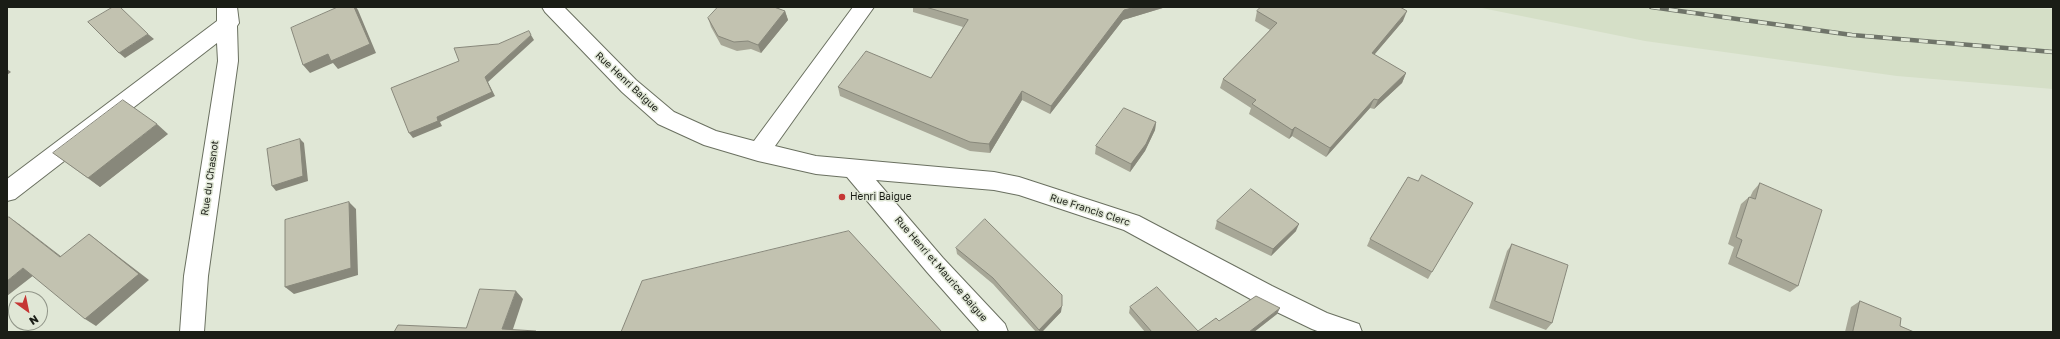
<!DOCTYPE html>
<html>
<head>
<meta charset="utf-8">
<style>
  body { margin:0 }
  #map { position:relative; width:2060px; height:339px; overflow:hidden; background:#e0e7d6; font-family:"Golos Text",sans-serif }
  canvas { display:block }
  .frame { position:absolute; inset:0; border:8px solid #1a1d16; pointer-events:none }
  .north { position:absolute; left:8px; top:291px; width:40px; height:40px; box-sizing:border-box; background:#e0e7d6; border:1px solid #919689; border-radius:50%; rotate:147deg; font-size:11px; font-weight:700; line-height:16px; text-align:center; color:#1a1d16 }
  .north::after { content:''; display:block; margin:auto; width:14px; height:18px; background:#c53634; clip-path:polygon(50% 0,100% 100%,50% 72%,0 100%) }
</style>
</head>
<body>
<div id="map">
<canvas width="2060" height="339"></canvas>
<div class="frame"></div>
<div class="north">N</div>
</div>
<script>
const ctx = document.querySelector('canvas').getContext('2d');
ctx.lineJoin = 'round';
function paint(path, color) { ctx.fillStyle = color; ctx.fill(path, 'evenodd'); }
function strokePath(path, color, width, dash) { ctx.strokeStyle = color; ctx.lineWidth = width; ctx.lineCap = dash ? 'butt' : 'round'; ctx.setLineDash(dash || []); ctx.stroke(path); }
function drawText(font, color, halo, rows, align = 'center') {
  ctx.font = font + ' "Golos Text",sans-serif'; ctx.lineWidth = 3; ctx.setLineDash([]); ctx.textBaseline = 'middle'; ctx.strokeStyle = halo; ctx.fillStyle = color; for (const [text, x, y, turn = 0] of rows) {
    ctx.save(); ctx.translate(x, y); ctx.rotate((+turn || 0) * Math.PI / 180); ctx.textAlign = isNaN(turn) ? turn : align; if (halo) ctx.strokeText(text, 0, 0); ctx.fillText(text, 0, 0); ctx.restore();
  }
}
const built = new Path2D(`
  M1477 7H1991L2053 9V89L1897 76 1645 41Z`);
const minor = new Path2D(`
  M217 7H237L239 23 237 26 238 61 208 276 204 332H180L184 276 218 61 217 43 15 199 7 201V179L217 21Z
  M542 7H564L636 80 674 112 716 131 754 141 853 7H874L775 146 816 156 994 172 1019 177 1139 216 1272 286 1327 313 1359 324 1362 332H1320L1312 329 1256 302 1124 230 1019 195 994 190 876 180 943 258 1005 324 1008 332H980L927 272 847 177 816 174 758 161 704 145 658 124 622 92 545 12Z`);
const rail = new Path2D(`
  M1651 7 1852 35 2053 52`);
const wall = new Path2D(`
  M913 7H1166L1123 20 1050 114 1022 100 990 153 970 151 840 96 838 87 931 78 963 27 913 12Z
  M785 11 788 20 761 53 751 49 737 51 721 45 711 27 708 18Z
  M1257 11 1403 21 1374 55 1406 73 1402 83 1374 109 1370 108 1326 157 1292 136 1289 139 1249 114 1251 108 1220 88 1223 79 1270 30 1255 21Z
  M1156 122 1155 130 1145 151 1130 172 1095 154 1096 146Z
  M168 134 100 187 53 153Z
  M1760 183 1798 286 1790 292 1728 264 1734 247 1728 244 1741 204 1749 197H1750L1753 191Z
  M1217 221 1296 231 1271 256 1215 229Z
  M1370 239 1432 272 1428 279 1367 246Z
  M1512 244 1552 323 1546 330 1489 308 1507 251Z
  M956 248 1061 312 1042 332H1036L993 284 957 254Z
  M1860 301 1900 326 1914 332H1845L1851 307Z
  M1130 307 1198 331 1219 321 1277 314 1254 332H1145L1129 313Z`);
const shadedWall = new Path2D(`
  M354 7H356L358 10 376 53 338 69 333 63 310 73 303 65Z
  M1136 7H1166L1123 20 1050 114 1051 106 1124 10Z
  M785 11 788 20 761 53 758 45Z
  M1407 11 1403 21 1368 62 1372 53Z
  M148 34 154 39 125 58 119 53Z
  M531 35 534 40 488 82 495 96 440 122 442 126 413 138 409 133 437 117 485 77Z
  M7 69 11 72 7 75Z
  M1406 73 1402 83 1374 109 1378 100Z
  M1022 91V100L990 153 989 144Z
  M1374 99 1370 108 1326 157 1330 148Z
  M1156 122 1155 130 1145 151 1130 172 1131 164Z
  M157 124 168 134 100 187 88 178Z
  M1295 127 1292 136 1289 139 1292 130Z
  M300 139 304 143 308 181 276 191 272 186Z
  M349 202 356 209 358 275 294 294 285 287Z
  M9 217 19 224 71 264 60 257Z
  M1299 224 1296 231 1271 256 1273 249Z
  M89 234 149 280 96 326 85 319Z
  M23 268 34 275 7 296V281Z
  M516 291 523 299 512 332 502 329Z
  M1062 306 1061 312 1042 332H1039V330Z
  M1280 308 1277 314 1254 332H1249Z`);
const building = new Path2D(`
  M113 7H120L148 34 119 53 88 22Z
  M338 7H354L370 44 331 61 328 54 303 65 291 28Z
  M718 7H774L785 11 758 45 748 41 734 42 718 36 708 18Z
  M926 7H1136L1124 10 1051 106 1022 91 989 144 970 142 838 87 866 51 931 78 968 20Z
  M1261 7H1400L1407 11 1372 53 1406 73 1378 100 1374 99 1330 148 1295 127 1292 130 1252 104 1256 100 1223 79 1277 23 1257 11Z
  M529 31 531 35 485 77 492 92 437 117 438 121 409 133 391 88 459 61 454 48 498 44Z
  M123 100 157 124 88 178 53 153Z
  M1124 108 1156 122 1146 144 1131 164 1096 146Z
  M300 139 303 176 272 186 267 149Z
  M1422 175 1473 203 1432 272 1370 239 1408 177 1418 181Z
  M1760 183 1822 210 1798 286 1736 257 1742 240 1736 237 1749 197 1755 199Z
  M1251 189 1299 224 1273 249 1217 221Z
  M349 202 351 268 285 287V220Z
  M9 217 60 257 89 234 139 274 85 319 23 268 7 281V219Z
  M985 219 1062 295V306L1039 330 993 278 956 248Z
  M849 231 942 332H621L642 281Z
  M1512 244 1568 265 1552 323 1495 301Z
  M1157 287 1198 331 1216 318 1219 321 1256 296 1280 308 1249 332H1152L1130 307Z
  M480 289 516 291 502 329 536 331V332H394L398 325 466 328Z
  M1860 301 1901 318 1900 326 1914 332H1853Z`);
const markers = [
  [842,197,4,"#c53634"]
];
const streetNames = [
  ["Rue Henri Baigue",627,82,43],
  ["Rue du Chasnot",210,178,-82],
  ["Rue Francis Clerc",1090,210,18],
  ["Rue Henri et Maurice Baigue",941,269,49]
];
const poiNames = [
  ["Henri Baigue",850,197]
];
paint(built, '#d5dfc7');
strokePath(minor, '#6a7060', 2);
paint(minor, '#fff');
strokePath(rail, '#6f7469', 4.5);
strokePath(rail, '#e0e7d6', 3, [9]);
paint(wall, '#a7a797');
paint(shadedWall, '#88887b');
paint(building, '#c2c2b0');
strokePath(building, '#88887b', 1);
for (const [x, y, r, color] of markers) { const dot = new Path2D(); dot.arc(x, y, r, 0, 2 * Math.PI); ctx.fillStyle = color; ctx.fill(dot); strokePath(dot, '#e0e7d6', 1.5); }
drawText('10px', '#1a1d16', '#e0e7d6', streetNames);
drawText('10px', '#1a1d16', '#e0e7d6', poiNames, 'left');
</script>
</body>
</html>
